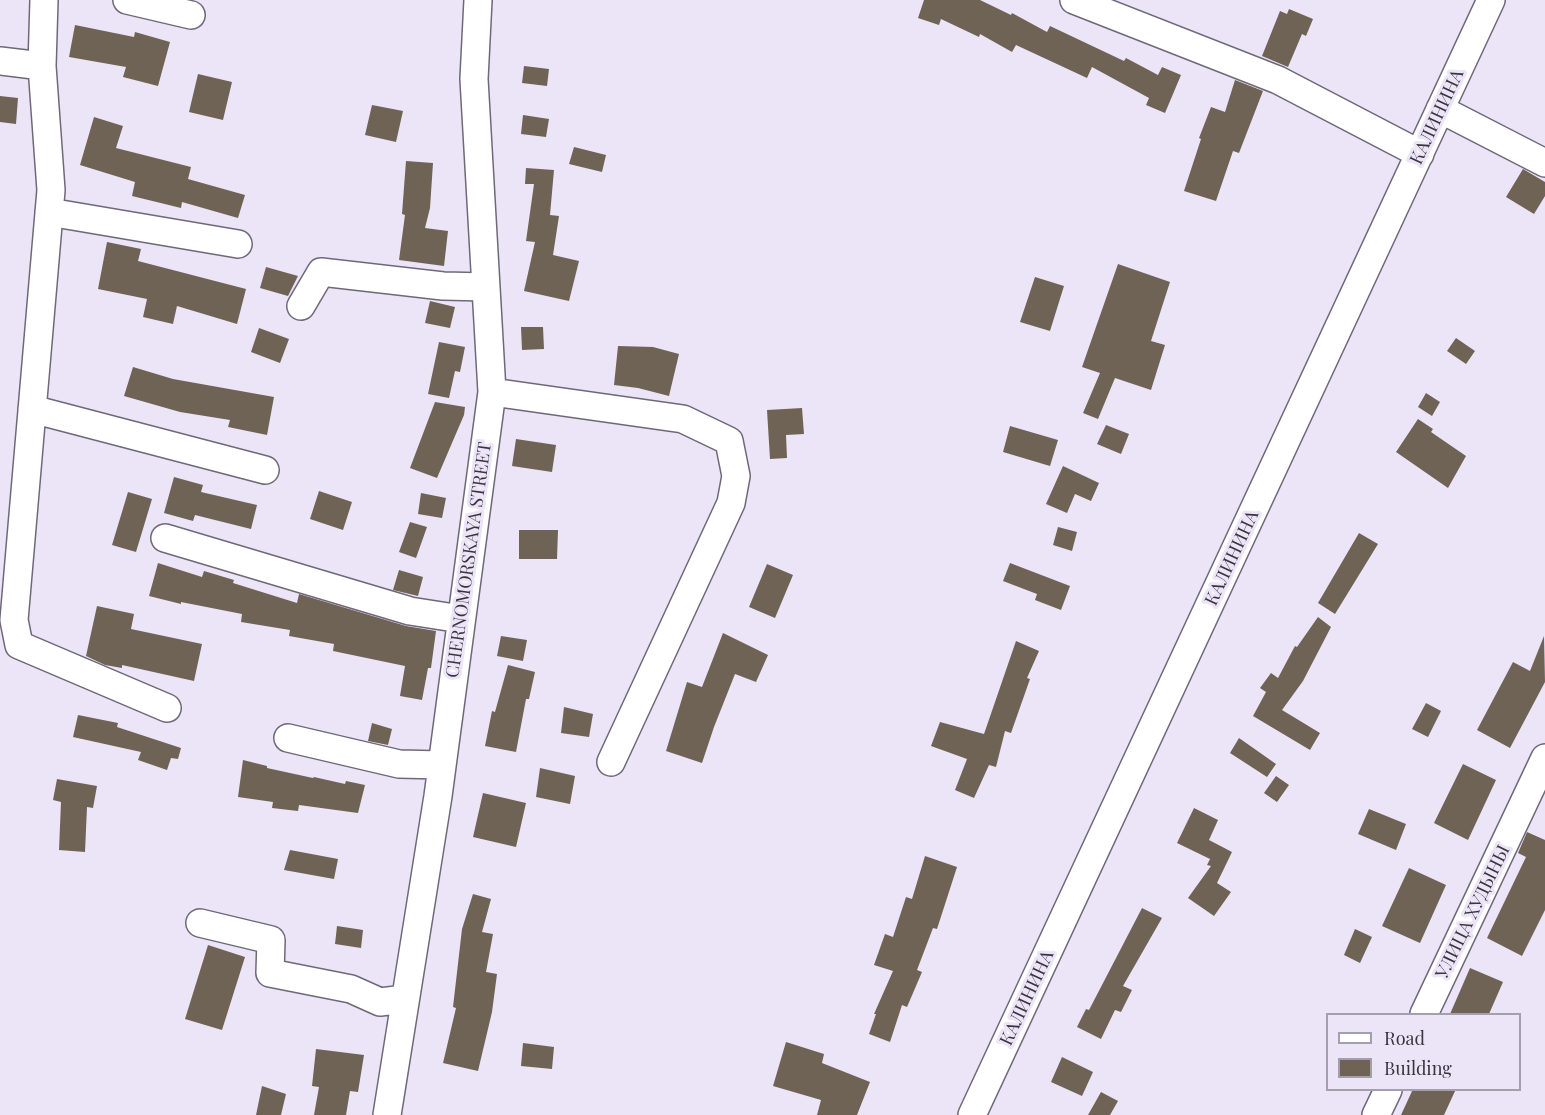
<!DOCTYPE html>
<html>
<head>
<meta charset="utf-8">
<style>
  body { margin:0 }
  #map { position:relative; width:1545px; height:1115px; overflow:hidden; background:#ece5f8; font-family:"Playfair Display",serif }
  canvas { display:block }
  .legend { position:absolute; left:1326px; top:1013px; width:195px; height:78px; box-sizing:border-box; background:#ece5f8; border:2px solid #a49fad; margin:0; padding:8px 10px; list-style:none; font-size:18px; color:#38363d }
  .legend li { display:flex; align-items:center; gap:12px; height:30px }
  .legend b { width:30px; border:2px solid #a49fad }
</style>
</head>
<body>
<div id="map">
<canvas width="1545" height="1115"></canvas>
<ul class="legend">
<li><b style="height:8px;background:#fff"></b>Road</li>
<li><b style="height:16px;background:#6f6356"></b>Building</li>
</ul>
</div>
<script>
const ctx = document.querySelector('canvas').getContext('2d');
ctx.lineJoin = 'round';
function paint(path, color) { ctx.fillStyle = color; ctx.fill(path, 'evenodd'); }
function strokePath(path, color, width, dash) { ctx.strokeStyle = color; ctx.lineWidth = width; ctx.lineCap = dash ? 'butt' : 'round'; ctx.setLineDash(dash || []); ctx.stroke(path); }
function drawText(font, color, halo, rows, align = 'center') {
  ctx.font = font + ' "Playfair Display",serif'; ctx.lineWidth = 6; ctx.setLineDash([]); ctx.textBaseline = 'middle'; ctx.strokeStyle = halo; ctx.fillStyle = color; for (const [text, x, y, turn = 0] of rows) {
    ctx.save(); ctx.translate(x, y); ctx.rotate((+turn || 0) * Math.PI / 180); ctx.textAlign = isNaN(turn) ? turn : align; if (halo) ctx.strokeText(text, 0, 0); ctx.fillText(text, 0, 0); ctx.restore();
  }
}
const building = new Path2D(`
  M924 0H980L1011 15 1012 13 1047 32 1050 26 1124 61 1126 58 1158 75 1162 67 1181 75 1165 113 1146 105 1149 98 1092 67 1087 78 1016 45 1012 52 980 34 979 37 941 19 939 25 918 18Z
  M1289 9 1313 19 1306 36 1302 34 1288 67 1262 56 1280 11 1287 14Z
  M75 25 134 37 135 32 170 42 158 86 123 77 126 67 69 57Z
  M524 66 549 69 547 86 522 83Z
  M198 74 232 82 223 120 189 112Z
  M1235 80 1263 91 1239 153 1233 151 1216 201 1184 191 1201 139 1199 138 1211 107 1225 112Z
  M0 96 18 98 16 124 0 122Z
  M372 105 403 111 396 142 365 135Z
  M523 115 549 119 546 137 521 134Z
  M94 117 123 126 116 148 191 167 188 179 245 195 238 218 182 202 181 208 132 196 135 182 80 165Z
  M574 147 606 155 602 172 569 164Z
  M406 161 433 163 430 208 425 228 448 231 444 266 399 260 405 215 402 214Z
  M526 168 554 170 550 215 559 216 553 255 579 261 569 301 524 291 535 242 526 241 534 184H525Z
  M1523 169 1545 182V196L1534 214 1506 197Z
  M107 242 141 249 138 261 246 289 237 324 177 306 173 324 143 317 147 299 98 289Z
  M1118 264 1170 282 1151 341 1165 345 1151 390 1115 378 1098 419 1083 413 1100 373 1082 367Z
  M266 267 298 276 288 296 260 288Z
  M1035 277 1064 286 1050 331 1020 322Z
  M430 301 455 307 450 328 425 323Z
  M521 327H543L544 349 522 350Z
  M259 328 289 339 280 363 251 352Z
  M1456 338 1475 351 1466 364 1447 351Z
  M439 342 465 347 460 372 455 371 449 398 428 394Z
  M618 346 653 347 679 354 669 396 638 388 614 385Z
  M133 367 173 379 274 397 267 435 228 427 230 420 180 412 124 396Z
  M1426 393 1440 402 1432 416 1418 407Z
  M435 402 465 407 464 415 437 478 410 468Z
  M802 408 804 434 786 435 787 458 770 459 767 410Z
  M1418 419 1433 429 1431 432 1466 456 1448 488 1396 452Z
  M1106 425 1129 434 1121 454 1097 444Z
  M1010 426 1058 440 1050 466 1003 452Z
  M516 439 556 445 552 472 512 466Z
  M1063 466 1099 483 1091 501 1075 494 1067 513 1046 504Z
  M174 477 203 485 201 492 257 505 251 529 195 515 193 521 164 513Z
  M319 491 352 502 343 530 310 519Z
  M128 492 152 499 136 552 112 545Z
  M421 493 446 498 442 518 418 514Z
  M410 522 427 527 416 558 399 552Z
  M1058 527 1077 532 1072 551 1053 545Z
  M519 530H558L557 559H519Z
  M1359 533 1378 544 1335 614 1318 603Z
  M158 563 202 577 204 571 234 580 233 583 297 603 299 594 406 626 436 631 431 668H428L422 700 400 696 405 666 333 651 334 644 289 636 290 630 241 622 242 614 181 602V604L149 596Z
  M1010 563 1070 586 1061 610 1035 600 1037 594 1003 581Z
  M767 564 793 575 775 618 749 607Z
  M399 570 423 577 418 596 393 590Z
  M97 606 134 614 131 629 202 644 194 681 122 665V668L105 665 86 656Z
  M1318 617 1331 627 1303 681 1282 710 1320 733 1310 750 1253 716 1266 692 1260 688 1271 673 1278 678 1295 646 1297 647Z
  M723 633 768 655 756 682 735 674 714 727 702 763 666 751 687 682 702 687Z
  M501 636 527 640 523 661 497 656Z
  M1544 636 1545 682 1510 748 1477 730 1513 662 1530 671Z
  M1016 641 1039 651 1027 678 1030 679 1011 733 1005 731 996 767 989 765 974 798 955 790 967 759 931 746 940 722 984 734Z
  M508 665 535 672 529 699H526L516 752 485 746 492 711 495 712Z
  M1426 703 1441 711 1428 737 1412 729Z
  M564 707 593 714 589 737 561 733Z
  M78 715 118 723 117 727 181 748 178 759 171 758 167 770 138 760 141 752 73 737Z
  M372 723 392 729 388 745 368 741Z
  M1239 738 1276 764 1267 777 1230 753Z
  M243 760 267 766V768L313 778 314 777 345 784 346 781 365 785 358 813 299 805 298 811 272 808 273 802 238 797Z
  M1463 764 1496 780 1468 840 1434 823Z
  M540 768 575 776 570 804 536 797Z
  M1276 776 1289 785 1277 802 1264 793Z
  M57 779 97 786 93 808 87 807 85 852 59 850 61 802 53 800Z
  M483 793 526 803 516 847 473 837Z
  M1194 808 1218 820 1209 840 1232 852 1217 883 1231 892 1214 916 1188 898 1211 866 1207 865 1210 859 1177 843Z
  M1369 809 1406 824 1396 850 1358 834Z
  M1527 832 1545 840V910L1522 956 1487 938 1526 857 1518 853Z
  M290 850 338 859 334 879 284 870Z
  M925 856 957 867 937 929 933 928 917 970 922 972 907 1007 902 1005 890 1042 869 1034 876 1014H874L893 971 874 965 885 934 893 937 906 897 912 899Z
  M1409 868 1446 885 1420 943 1382 926Z
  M473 894 491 899 482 932 493 934 486 972 497 974 492 1012 478 1071 443 1063 456 1008 453 1007 462 929Z
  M1142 908 1162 918 1123 986 1132 990 1121 1012 1115 1010 1101 1039 1077 1027 1086 1009 1089 1010Z
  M337 926 363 930 361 948 335 944Z
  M1355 929 1372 937 1360 963 1344 955Z
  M208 945 245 957 222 1030 185 1019Z
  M1470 968 1503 982 1489 1014H1450Z
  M786 1042 824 1054 822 1063 870 1082 857 1115H817L821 1100 773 1086Z
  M523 1043 554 1047 552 1069 521 1066Z
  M316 1049 364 1055 358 1092 350 1091 346 1115H314L319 1087 312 1086Z
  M1062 1057 1093 1072 1082 1096 1051 1082Z
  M262 1086 286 1094 281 1115H256Z
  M1413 1089H1456L1444 1115H1401Z
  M1101 1092 1118 1101 1110 1115H1088Z`);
const minor = new Path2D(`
  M44 0 42 66 51 190 14 620 19 645 167 708
  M127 0 191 15
  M1074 0 1278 80 1420 154
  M0 61 42 66
  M1440 109 1545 163
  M49 212 238 244
  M301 306 321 272 443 286 486 287
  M492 392 683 419 729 441 736 476 731 503 611 762
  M32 409 265 470
  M165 538 410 611 461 619
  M288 738 399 764 442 765
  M200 923 271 940 270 973 351 989 380 1002 405 999
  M1424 1014 1545 758
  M387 1115 438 796 492 392 474 79 478 0
  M972 1115 1491 0
  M1376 1115 1388 1090`);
const streetNames = [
  ["КАЛИНИНА",1437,117,-65],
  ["КАЛИНИНА",1232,558,-65],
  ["CHERNOMORSKAYA STREET",469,560,-82],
  ["УЛИЦА ХУДЫНЫ",1473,912,-64],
  ["КАЛИНИНА",1027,998,-65]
];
paint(building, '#6f6356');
strokePath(minor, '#6e6878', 30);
strokePath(minor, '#fff', 27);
drawText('18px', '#38363d', '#ece5f8', streetNames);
</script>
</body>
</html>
